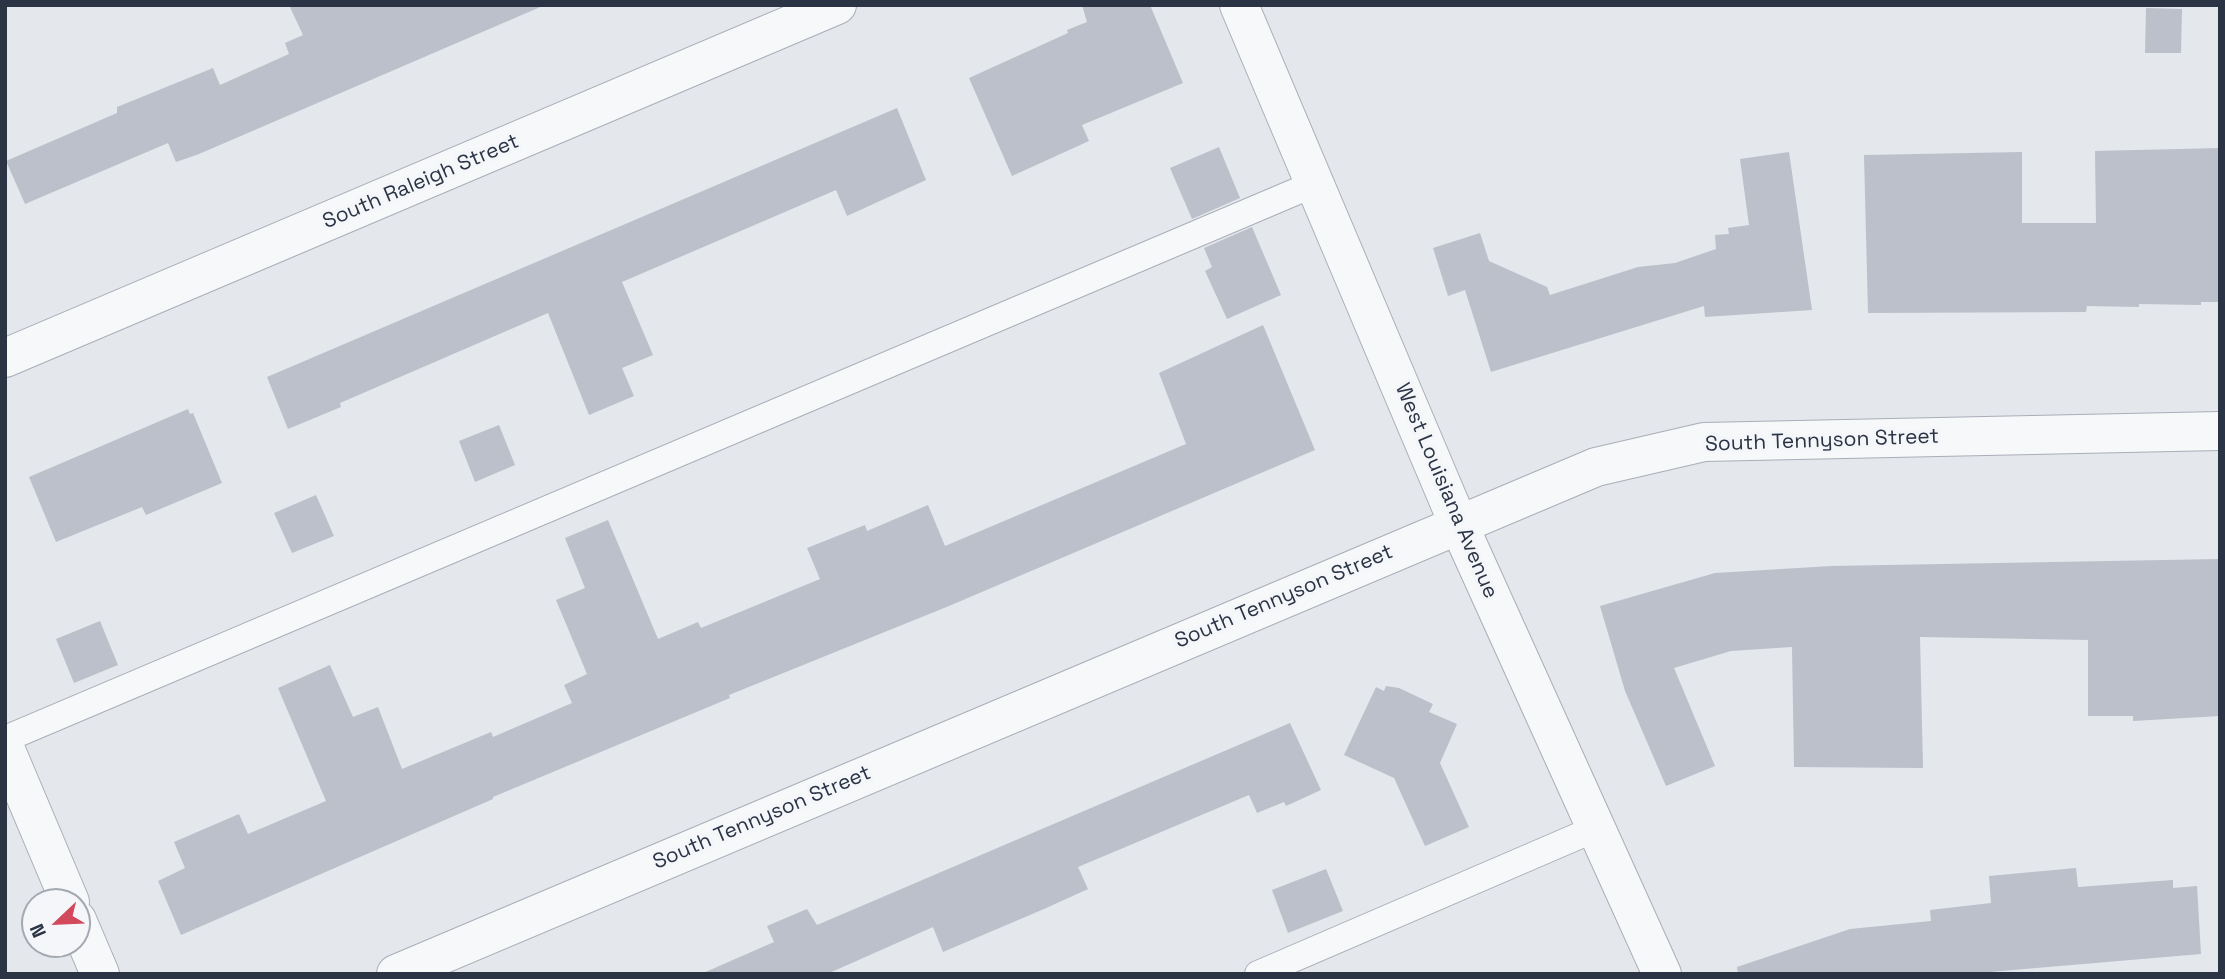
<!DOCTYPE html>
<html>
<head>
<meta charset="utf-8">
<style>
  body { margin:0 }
  #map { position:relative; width:2225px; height:979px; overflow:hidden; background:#e4e7ec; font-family:"Space Grotesk",sans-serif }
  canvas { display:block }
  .frame { position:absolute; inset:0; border:7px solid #2b3445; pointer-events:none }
  .north { position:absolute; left:21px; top:888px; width:70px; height:70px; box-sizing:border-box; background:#f4f6f9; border:2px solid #a4a8b1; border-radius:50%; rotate:247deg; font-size:19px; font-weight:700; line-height:28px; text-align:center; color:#2b3445 }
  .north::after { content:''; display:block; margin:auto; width:24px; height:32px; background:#d1495b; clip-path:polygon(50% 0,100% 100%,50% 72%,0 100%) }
</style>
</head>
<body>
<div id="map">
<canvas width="2225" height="979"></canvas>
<div class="frame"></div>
<div class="north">N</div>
</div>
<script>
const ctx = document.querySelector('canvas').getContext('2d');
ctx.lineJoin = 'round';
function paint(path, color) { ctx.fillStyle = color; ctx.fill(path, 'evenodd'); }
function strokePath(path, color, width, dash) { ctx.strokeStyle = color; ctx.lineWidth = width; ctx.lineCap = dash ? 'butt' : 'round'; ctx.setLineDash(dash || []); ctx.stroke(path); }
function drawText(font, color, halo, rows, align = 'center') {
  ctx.font = font + ' "Space Grotesk",sans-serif'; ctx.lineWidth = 7; ctx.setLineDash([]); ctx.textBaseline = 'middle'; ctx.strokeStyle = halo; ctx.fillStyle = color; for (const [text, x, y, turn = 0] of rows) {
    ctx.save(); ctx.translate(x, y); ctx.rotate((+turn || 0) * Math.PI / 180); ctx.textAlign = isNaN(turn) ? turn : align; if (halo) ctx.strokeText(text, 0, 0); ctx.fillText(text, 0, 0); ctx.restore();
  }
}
const building = new Path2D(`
  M289 5H545L199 154 176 162 168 143 25 204 6 161 117 113V107L213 68 220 85 289 54 285 43 303 35Z
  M1082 5H1150L1183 83 1082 125 1089 141 1012 176 969 78 1068 33 1067 30 1087 22Z
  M2146 8 2182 9 2181 53H2145Z
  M897 108 926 180 847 216 836 190 622 282 653 355 622 368 634 396 589 415 548 313 340 403 341 407 288 429 267 377Z
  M1219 147 1240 198 1192 219 1170 168Z
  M2220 148V302H2201V305L2139 304V307L2087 306 2086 312 1868 313 1864 155 2022 152V223H2096L2095 151Z
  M1789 152 1812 310 1705 317 1704 306 1491 372 1465 290 1448 296 1433 248 1480 233 1489 261 1547 287 1550 295 1638 267 1675 263 1716 249 1715 235 1729 234 1728 228 1749 225 1740 159Z
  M1252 227 1281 295 1227 319 1205 271 1212 267 1204 248Z
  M1263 325 1315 450 949 606 729 695 730 698 493 797V799L181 935 158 881 185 868 174 842 239 814 248 834 326 801 278 688 330 665 353 717 378 707 402 769 491 732 493 737 572 703 564 685 587 674 556 600 585 588 565 538 608 520 658 639 698 622 701 628 820 579 807 548 865 525 867 531 928 505 945 546 1186 444 1159 373Z
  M188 409 190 414 193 413 222 483 146 515 142 507 56 542 29 477Z
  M499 425 515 465 475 482 459 441Z
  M316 495 334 536 292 553 274 513Z
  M2220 559V716L2133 721V716H2088V640L1920 637 1923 768 1794 767 1792 647 1731 651 1674 668 1715 766 1666 786 1625 691 1600 606 1715 573 1831 566Z
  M100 621 118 665 74 683 56 639Z
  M1386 686 1399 688 1433 704 1429 712 1457 724 1440 763 1469 827 1425 846 1394 778 1344 755 1376 687 1384 691Z
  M1290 723 1321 790 1286 806 1284 802 1257 813 1249 795 1078 867 1088 889 1044 909 943 952 933 927 827 974H701L774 942 767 926 807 909 817 925Z
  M2076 868 2078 887 2173 880V888L2197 886 2201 954 1966 974H1738L1737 967 1850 929 1931 921 1930 910 1991 903 1989 876Z
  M1326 869 1343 911 1288 933 1272 890Z`);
const service = new Path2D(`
  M5 739 1314 184
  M1258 974 1597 828`);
const minor = new Path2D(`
  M5 358 837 5
  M5 748 70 902
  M77 920 100 974`);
const tertiary = new Path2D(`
  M1239 5 1458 523 1662 974
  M396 974 1596 467 1704 442 2220 431`);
const streetNames = [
  ["South Raleigh Street",421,182,-23],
  ["South Tennyson Street",1822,441,-2],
  ["West Louisiana Avenue",1446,491,67],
  ["South Tennyson Street",1284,597,-23],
  ["South Tennyson Street",762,818,-23]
];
paint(building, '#bbc0ca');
strokePath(service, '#a9aeb7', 28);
strokePath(minor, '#a9aeb7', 40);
strokePath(tertiary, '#a9aeb7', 40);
strokePath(service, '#f7f8fa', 26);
strokePath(minor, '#f7f8fa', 38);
strokePath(tertiary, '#f7f8fa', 38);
drawText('21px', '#2b3445', '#f4f6f9', streetNames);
</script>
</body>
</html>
